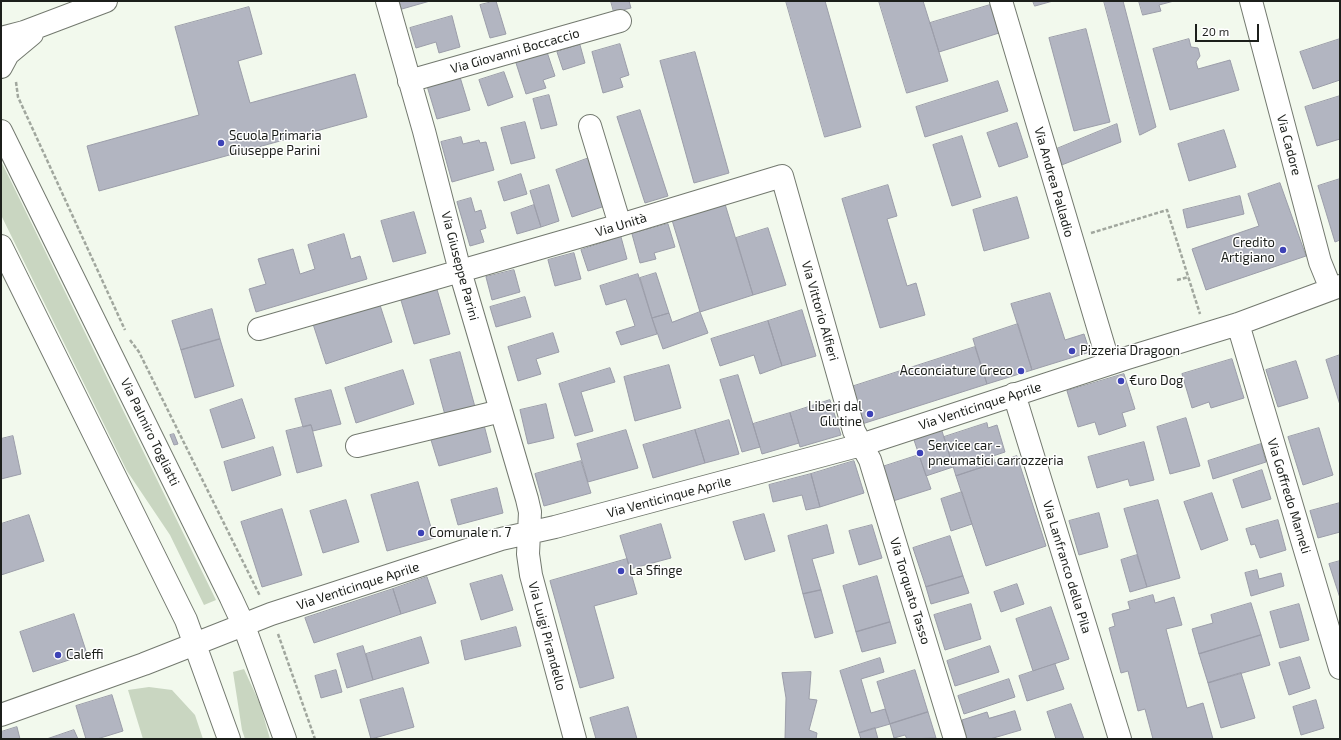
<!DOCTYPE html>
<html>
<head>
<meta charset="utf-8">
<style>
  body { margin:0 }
  #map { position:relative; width:1341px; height:740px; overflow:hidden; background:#f2f9ed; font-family:"Exo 2",sans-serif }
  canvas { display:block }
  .frame { position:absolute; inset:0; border:2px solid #1c1f1b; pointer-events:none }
  .scale { position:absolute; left:1195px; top:24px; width:64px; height:18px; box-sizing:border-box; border:2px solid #1c1f1b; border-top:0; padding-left:5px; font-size:12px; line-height:14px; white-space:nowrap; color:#1c1f1b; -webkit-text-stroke:3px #fff; paint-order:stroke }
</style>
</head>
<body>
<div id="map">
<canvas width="1341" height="740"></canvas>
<div class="frame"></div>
<div class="scale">20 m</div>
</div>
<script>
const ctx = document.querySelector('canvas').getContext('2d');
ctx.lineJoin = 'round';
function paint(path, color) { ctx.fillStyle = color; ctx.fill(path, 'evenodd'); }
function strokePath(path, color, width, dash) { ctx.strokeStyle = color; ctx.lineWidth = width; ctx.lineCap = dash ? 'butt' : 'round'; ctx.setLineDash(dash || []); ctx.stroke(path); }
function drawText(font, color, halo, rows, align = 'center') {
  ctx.font = font + ' "Exo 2",sans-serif'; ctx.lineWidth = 3; ctx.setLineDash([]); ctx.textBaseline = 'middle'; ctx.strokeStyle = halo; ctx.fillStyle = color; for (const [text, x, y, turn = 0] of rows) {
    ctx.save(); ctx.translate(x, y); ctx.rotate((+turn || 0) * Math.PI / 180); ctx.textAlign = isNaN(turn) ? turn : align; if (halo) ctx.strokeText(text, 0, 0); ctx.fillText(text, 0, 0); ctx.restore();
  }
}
const green = new Path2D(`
  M1 161 216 600 204 605 170 535 127 471 1 215Z
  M244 669 260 704 270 739H245L242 730 233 672Z
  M149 687 172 690 195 715 203 739H143L128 690Z`);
const building = new Path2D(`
  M400 1H430L402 9Z
  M496 1 506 34 490 38 480 5Z
  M611 1H629L631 8 614 12Z
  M786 1H825L861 127 825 137Z
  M879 1H923L948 81 907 93Z
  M1033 1H1053L1035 6Z
  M1104 1H1123L1156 127 1140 135Z
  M1139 1H1174L1159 5 1161 11 1143 15Z
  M990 5 999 33 939 52 930 23Z
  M249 7 262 54 238 61 250 103 355 74 367 117 99 191 87 146 199 115 175 27Z
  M452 16 460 47 439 53 436 42 416 48 410 28Z
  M1086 29 1110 122 1074 131 1049 38Z
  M1189 39 1191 47 1198 48 1200 56 1196 62 1198 69 1230 60 1239 90 1170 110 1153 49Z
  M1340 39V80L1313 89 1300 52Z
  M620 44 629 75 620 78 623 87 603 93 592 52Z
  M580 45 585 63 563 70 557 52Z
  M547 52 555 76 543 80 546 88 526 94 516 63Z
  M695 52 729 173 694 183 660 61Z
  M504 72 513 97 488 106 479 80Z
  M460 77 470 110 437 119 427 86Z
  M998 81 1008 111 925 137 916 107Z
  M549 95 557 125 541 129 533 99Z
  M1340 96V139L1317 146 1305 107Z
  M640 110 668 196 645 203 617 117Z
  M525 122 535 158 511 164 501 128Z
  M1017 123 1028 157 999 167 987 133Z
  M1117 124 1121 142 1059 166 1054 150Z
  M1224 130 1236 167 1189 181 1178 144Z
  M962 136 981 197 952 206 933 145Z
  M461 137 463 144 479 140 480 143 486 142 494 170 452 182 441 142Z
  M589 158 605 206 572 217 556 170Z
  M521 174 527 194 504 201 498 182Z
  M1340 179V240L1335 242 1318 186Z
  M1280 183 1306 256 1206 290 1192 249 1259 226 1248 194Z
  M549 185 559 221 541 227 530 191Z
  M888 185 897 216 887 219 907 286 916 283 925 315 880 328 842 199Z
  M1240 196 1244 214 1187 228 1183 210Z
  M1017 197 1029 238 984 251 973 210Z
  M471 198 475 212 481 210 486 228 480 230 484 242 470 246 457 202Z
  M725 204 753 295 700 312 672 220Z
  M534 205 541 227 517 234 511 213Z
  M414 212 426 253 393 262 381 221Z
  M668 224 675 247 654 253 656 259 640 263 632 234Z
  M768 228 786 285 753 295 736 238Z
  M344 234 351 259 360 256 367 279 256 312 249 289 266 284 258 259 293 249 300 274 315 269 308 245Z
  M621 237 627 259 588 271 581 250Z
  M574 253 581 279 555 286 548 260Z
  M514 270 520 292 492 300 486 277Z
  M656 273 669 313 652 318 640 278Z
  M638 274 657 334 621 345 616 332 635 326 626 299 606 305 600 286Z
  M436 286 450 334 414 344 400 297Z
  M1050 293 1065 340 1084 334 1090 352 1032 370 1011 304Z
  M525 297 531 317 496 327 490 307Z
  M379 302 392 342 326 364 313 324Z
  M212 309 220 339 181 350 172 321Z
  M802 310 816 356 782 366 768 321Z
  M700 312 708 333 663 349 652 318 669 313 672 322Z
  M768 321 782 366 760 374 754 355 720 366 711 339Z
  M1018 324 1032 370 987 384 973 339Z
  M553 333 559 352 536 359 541 374 518 381 508 347Z
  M220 339 234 386 195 398 181 350Z
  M975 347 987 384 862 424 851 387Z
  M460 352 475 407 445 415 430 360Z
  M1340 355V405L1326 360Z
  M1232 359 1244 398 1211 408 1209 402 1192 408 1182 374Z
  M1296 361 1308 398 1278 407 1266 370Z
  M669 365 681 408 635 421 624 377Z
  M610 368 615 382 581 392 593 431 575 436 559 384Z
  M403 370 414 404 356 423 345 388Z
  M1124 374 1135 409 1122 413 1126 426 1099 435 1095 422 1078 427 1067 391Z
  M738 375 760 447 742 452 720 380Z
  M331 390 341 424 313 431 311 425 303 427 295 399Z
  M242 399 255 438 222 448 210 410Z
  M830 400 841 435 800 447 790 413Z
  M546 404 554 438 528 444 520 410Z
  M790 413 799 443 762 454 753 424Z
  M1186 418 1200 466 1170 474 1157 427Z
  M729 420 739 454 705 463 695 430Z
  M987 423 988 428 997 425 1005 452 993 456 995 463 956 476 944 437Z
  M311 425 322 466 297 473 286 431Z
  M484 425 491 452 439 466 431 440Z
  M1319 428 1333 475 1303 485 1288 437Z
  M626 430 638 468 588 482 577 444Z
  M695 430 705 463 653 478 643 445Z
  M942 431 953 467 926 476 914 440Z
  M174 434 178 444 174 445 170 435Z
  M13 436 21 474 1 479V439Z
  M1144 442 1154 480 1130 486 1128 479 1097 488 1088 457Z
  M1261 444 1266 462 1213 479 1208 461Z
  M273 447 281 475 232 491 224 462Z
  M919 455 931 489 893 501 882 467Z
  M1017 456 1046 546 986 566 956 476Z
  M581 461 591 493 544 506 535 474Z
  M854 461 864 493 820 507 811 474Z
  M1262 470 1271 499 1242 508 1233 480Z
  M811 474 820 507 806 510 802 495 773 502 769 485Z
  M418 482 434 538 387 551 371 495Z
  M497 488 503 513 458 525 451 500Z
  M962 492 972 524 951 531 941 499Z
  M1212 493 1228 540 1201 550 1184 502Z
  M346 500 359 542 323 553 310 511Z
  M1158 500 1180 578 1147 587 1124 509Z
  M1340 503V532L1318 538 1310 511Z
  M282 509 302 575 262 587 241 522Z
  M1099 513 1108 547 1079 555 1069 521Z
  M764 514 775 551 745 560 733 522Z
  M29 515 44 561 1 575V524Z
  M1278 520 1286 550 1260 558 1255 544 1251 545 1246 529Z
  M661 524 671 558 630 569 620 536Z
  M827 525 834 553 812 559 821 590 803 594 788 536Z
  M872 525 882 558 859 565 849 531Z
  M950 536 963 576 926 587 913 548Z
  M1137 555 1147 587 1130 592 1121 560Z
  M627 559 637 594 594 606 614 678 580 688 550 581Z
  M1340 561V598L1329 564Z
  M1257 570 1259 579 1281 573 1284 586 1251 596 1245 573Z
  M502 575 513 610 481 620 470 584Z
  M877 576 890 622 856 632 843 586Z
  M963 576 969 593 931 604 926 587Z
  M427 577 436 603 401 614 393 589Z
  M1017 584 1024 604 1001 612 994 592Z
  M393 589 401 614 314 643 305 618Z
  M821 590 833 633 815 638 803 594Z
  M1153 595 1155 603 1174 597 1182 625 1166 629 1187 708 1203 703 1213 739H1153L1145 709 1138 711 1128 671 1121 673 1109 628 1115 626 1112 614 1130 609 1128 602Z
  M1251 603 1261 635 1199 654 1192 629 1213 623 1211 615Z
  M971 604 981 639 945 650 934 615Z
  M1299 604 1309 640 1280 648 1270 612Z
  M1051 607 1069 659 1033 671 1016 619Z
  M74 614 87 654 33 672 20 632Z
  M890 622 896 643 862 652 856 632Z
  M516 627 521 646 465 660 461 641Z
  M1261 635 1270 665 1208 683 1199 654Z
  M421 637 429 663 373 680 366 654Z
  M363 646 373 680 347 688 337 654Z
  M990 646 999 672 955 686 947 661Z
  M1300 657 1310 688 1289 695 1279 663Z
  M880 658 884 672 861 679 871 713 885 709 890 724 859 733 840 671Z
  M1055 664 1064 689 1027 701 1019 676Z
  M336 670 342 692 321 698 315 676Z
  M915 670 928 712 890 724 877 682Z
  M811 672 809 699 817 700 809 730 817 733 816 739H785L786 698 782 673Z
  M1241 673 1255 718 1221 728 1208 683Z
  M1009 679 1015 697 964 714 958 696Z
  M403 688 414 727 371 739 360 700Z
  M112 695 123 731 97 739H86L76 706Z
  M1316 700 1324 728 1301 735 1293 707Z
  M1071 704 1084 739H1056L1047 712Z
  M628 707 637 739H596L590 718Z
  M1015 711 1021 730 990 739H967L962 720 987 712 989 718Z
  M928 712 936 738 907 739 905 735 894 738 890 724Z
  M17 727 20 739H1V732Z
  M875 728 878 739H861L859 733Z
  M74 730 78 739H47Z`);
const path = new Path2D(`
  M16 82 18 97 125 330
  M1091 233 1167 210 1200 314
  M1177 280 1189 277
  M130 340 139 352 260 596
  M278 634 315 739`);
const minor = new Path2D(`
  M387 1 424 131 460 271 527 499 530 512 528 554 531 575 575 739
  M1001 1 1109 364
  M1251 1 1320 262 1331 289
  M1 38 24 32 106 1
  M1 67 8 54 32 34
  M409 81 620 21
  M590 126 620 225
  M1 131 231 598 244 626 285 739
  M1 246 186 620 229 739
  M1238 324 1340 668
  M259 329 620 225 782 176 854 431 870 460 955 739
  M1014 394 1120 739
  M357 446 501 411
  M1 715 144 664 271 614 501 539 555 527 861 445 1127 358 1238 324 1340 286`);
const markers = [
  [221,143,4,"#3d42b6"],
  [1283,250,4,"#3d42b6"],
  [1072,351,4,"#3d42b6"],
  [1021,371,4,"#3d42b6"],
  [1121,381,4,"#3d42b6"],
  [870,414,4,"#3d42b6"],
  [920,453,4,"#3d42b6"],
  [421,533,4,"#3d42b6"],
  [621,571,4,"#3d42b6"],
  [58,655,4,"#3d42b6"]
];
const streetNames = [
  ["Via Giovanni Boccaccio",515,51,-16],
  ["Via Cadore",1289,145,75],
  ["Via Andrea Palladio",1054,182,74],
  ["Via Unità",621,225,-17],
  ["Via Giuseppe Parini",460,266,75],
  ["Via Vittorio Alfieri",820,311,74],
  ["Via Venticinque Aprile",980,406,-18],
  ["Via Palmiro Togliatti",150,432,64],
  ["Via Goffredo Mameli",1289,496,73],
  ["Via Venticinque Aprile",669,497,-15],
  ["Via Lanfranco della Pila",1067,567,73],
  ["Via Venticinque Aprile",358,586,-18],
  ["Via Torquato Tasso",910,591,73],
  ["Via Luigi Pirandello",547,636,75]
];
const poiNames = [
  ["Scuola Primaria",229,136],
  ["Giuseppe Parini",229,151],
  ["Credito",1275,243,"right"],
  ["Artigiano",1275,258,"right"],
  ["Pizzeria Dragoon",1080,351],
  ["Acconciature Greco",1013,371,"right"],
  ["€uro Dog",1129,381],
  ["Liberi dal",862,407,"right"],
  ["Glutine",862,422,"right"],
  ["Service car -",928,446],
  ["pneumatici carrozzeria",928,461],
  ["Comunale n. 7",429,533],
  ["La Sfinge",629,571],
  ["Caleffi",66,655]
];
paint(green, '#c9d6c1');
paint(building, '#b2b5c1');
strokePath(building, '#9b9da9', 1);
strokePath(minor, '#73796f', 24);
strokePath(path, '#a1a79e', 2.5, [4, 2]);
strokePath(minor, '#fff', 22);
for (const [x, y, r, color] of markers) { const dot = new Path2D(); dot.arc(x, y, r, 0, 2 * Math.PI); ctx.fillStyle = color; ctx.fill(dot); strokePath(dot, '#fff', 1.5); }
drawText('13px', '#1c1f1b', '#fff', streetNames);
drawText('13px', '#1c1f1b', '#fff', poiNames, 'left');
</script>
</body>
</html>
